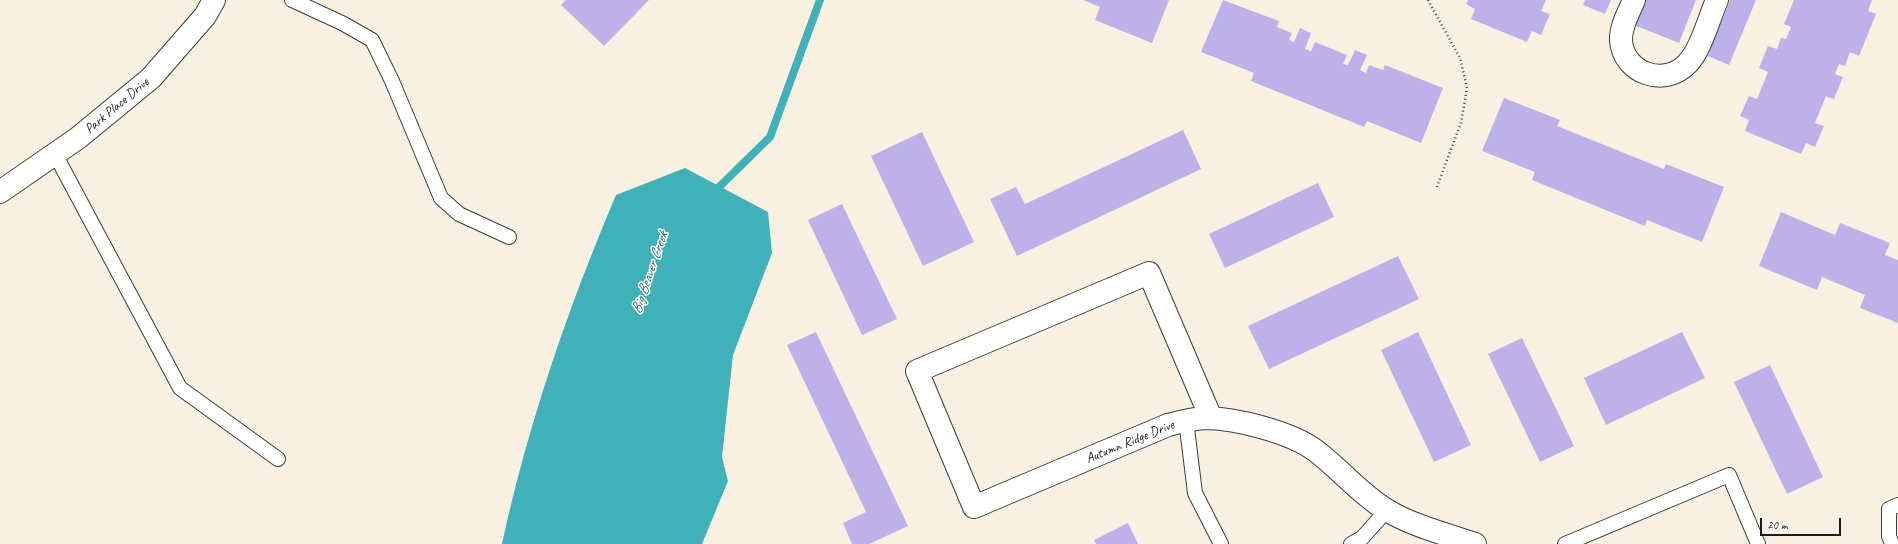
<!DOCTYPE html>
<html>
<head>
<meta charset="utf-8">
<style>
  body { margin:0 }
  #map { position:relative; width:1898px; height:544px; overflow:hidden; background:#f8f1e2; font-family:Caveat,sans-serif }
  canvas { display:block }
  .scale { position:absolute; left:1760px; top:518px; width:81px; height:18px; box-sizing:border-box; border:2px solid #1c1c1c; border-top:0; padding-left:5px; font-size:12px; line-height:14px; white-space:nowrap; color:#1c1c1c; -webkit-text-stroke:3px #fff; paint-order:stroke }
</style>
</head>
<body>
<div id="map">
<canvas width="1898" height="544"></canvas>
<div class="scale">20 m</div>
</div>
<script>
const ctx = document.querySelector('canvas').getContext('2d');
ctx.lineJoin = 'round';
function paint(path, color) { ctx.fillStyle = color; ctx.fill(path, 'evenodd'); }
function strokePath(path, color, width, dash) { ctx.strokeStyle = color; ctx.lineWidth = width; ctx.lineCap = dash ? 'butt' : 'round'; ctx.setLineDash(dash || []); ctx.stroke(path); }
function drawText(font, color, halo, rows, align = 'center') {
  ctx.font = font + ' Caveat,sans-serif'; ctx.lineWidth = 3; ctx.setLineDash([]); ctx.textBaseline = 'middle'; ctx.strokeStyle = halo; ctx.fillStyle = color; for (const [text, x, y, turn = 0] of rows) {
    ctx.save(); ctx.translate(x, y); ctx.rotate((+turn || 0) * Math.PI / 180); ctx.textAlign = isNaN(turn) ? turn : align; if (halo) ctx.strokeText(text, 0, 0); ctx.fillText(text, 0, 0); ctx.restore();
  }
}
const water = new Path2D(`
  M685 168 768 212 772 253 733 355 722 457 728 481 702 544H502C528 424 568 308 616 195Z`);
const stream = new Path2D(`
  M713 193 770 137 820 0`);
const building = new Path2D(`
  M566 0H649L604 46 561 5Z
  M1083 0H1169L1152 43 1095 20 1100 7Z
  M1223 0 1279 21 1277 27 1292 33 1289 40 1294 42 1300 28 1311 33 1305 49 1311 51 1315 42 1347 55 1343 64 1348 65 1355 50 1367 55 1360 70 1366 73 1369 65 1383 70 1385 65 1443 88 1421 143 1367 121 1364 127 1251 81 1254 73 1201 52Z
  M1468 0H1546L1541 11 1550 14 1541 35 1532 31 1527 42 1471 19 1475 9 1466 4Z
  M1585 0H1611L1605 14 1583 5Z
  M1644 0H1696L1679 43 1634 25Z
  M1730 0H1756L1729 65 1708 56Z
  M1794 0H1872L1868 11 1876 14 1859 56 1850 52 1845 66 1839 64 1835 74 1843 77 1834 99 1826 96 1815 123 1824 126 1815 147 1806 143 1801 154 1745 131 1749 120 1740 116 1749 96 1757 99 1768 72 1759 68 1768 46 1777 49 1781 38 1786 39 1791 27 1784 24Z
  M1504 98 1560 120 1557 126 1664 169 1666 164 1724 187 1702 242 1647 220 1645 226 1532 180 1535 172 1482 151Z
  M1183 130 1201 169 1017 256 990 199 1016 187 1025 204Z
  M922 132 974 242 923 266 871 156Z
  M1318 183 1334 217 1225 268 1209 234Z
  M842 204 897 319 862 335 808 220Z
  M1781 212 1835 235 1840 223 1890 243 1885 255 1898 260V323L1860 308 1865 295 1822 277 1817 290 1759 266Z
  M1398 256 1419 299 1269 369 1248 326Z
  M816 332 908 526 869 544H852L843 523 866 512 787 345Z
  M1418 332 1471 445 1434 462 1381 350Z
  M1682 332 1705 378 1606 425 1584 378Z
  M1522 338 1574 446 1540 462 1488 354Z
  M1770 365 1823 477 1787 494 1734 382Z
  M1128 523 1138 544H1096L1094 540Z`);
const path = new Path2D(`
  M1428 0 1460 58 1467 88 1461 123 1436 189`);
const service = new Path2D(`
  M292 0 342 23 372 40 392 81 441 198 459 214 509 237
  M55 154 180 388 278 459
  M1186 420 1195 493 1221 544
  M1351 544 1362 538 1387 510
  M1565 544 1729 475 1758 544
  M1892 544 1889 536V509L1898 505`);
const minor = new Path2D(`
  M1634 0C1629 12 1620 27 1621 41 1624 74 1665 87 1687 64 1701 50 1709 18 1717 0
  M0 192 78 138 151 78 205 16 214 0
  M1211 418 1149 273 917 371 974 507 1168 425C1180 422 1191 419 1204 418 1235 418 1291 432 1316 451 1340 469 1359 493 1385 509 1412 526 1446 534 1475 544`);
const streetNames = [
  ["Park Place Drive",117,106,-40],
  ["Autumn Ridge Drive",1130,442,-22]
];
const waterNames = [
  ["Big Beaver Creek",650,273,-71]
];
paint(water, '#41b1b9');
strokePath(stream, '#41b1b9', 8);
paint(building, '#bcb2e9');
strokePath(service, '#3d3c3a', 16);
strokePath(minor, '#3d3c3a', 24);
strokePath(path, '#3d3c3a', 2.5, [1, 3]);
strokePath(service, '#fff', 14);
strokePath(minor, '#fff', 22);
drawText('14px', '#1c1c1c', '#fff', streetNames);
drawText('italic 15px', '#2e666a', '#fff', waterNames);
</script>
</body>
</html>
